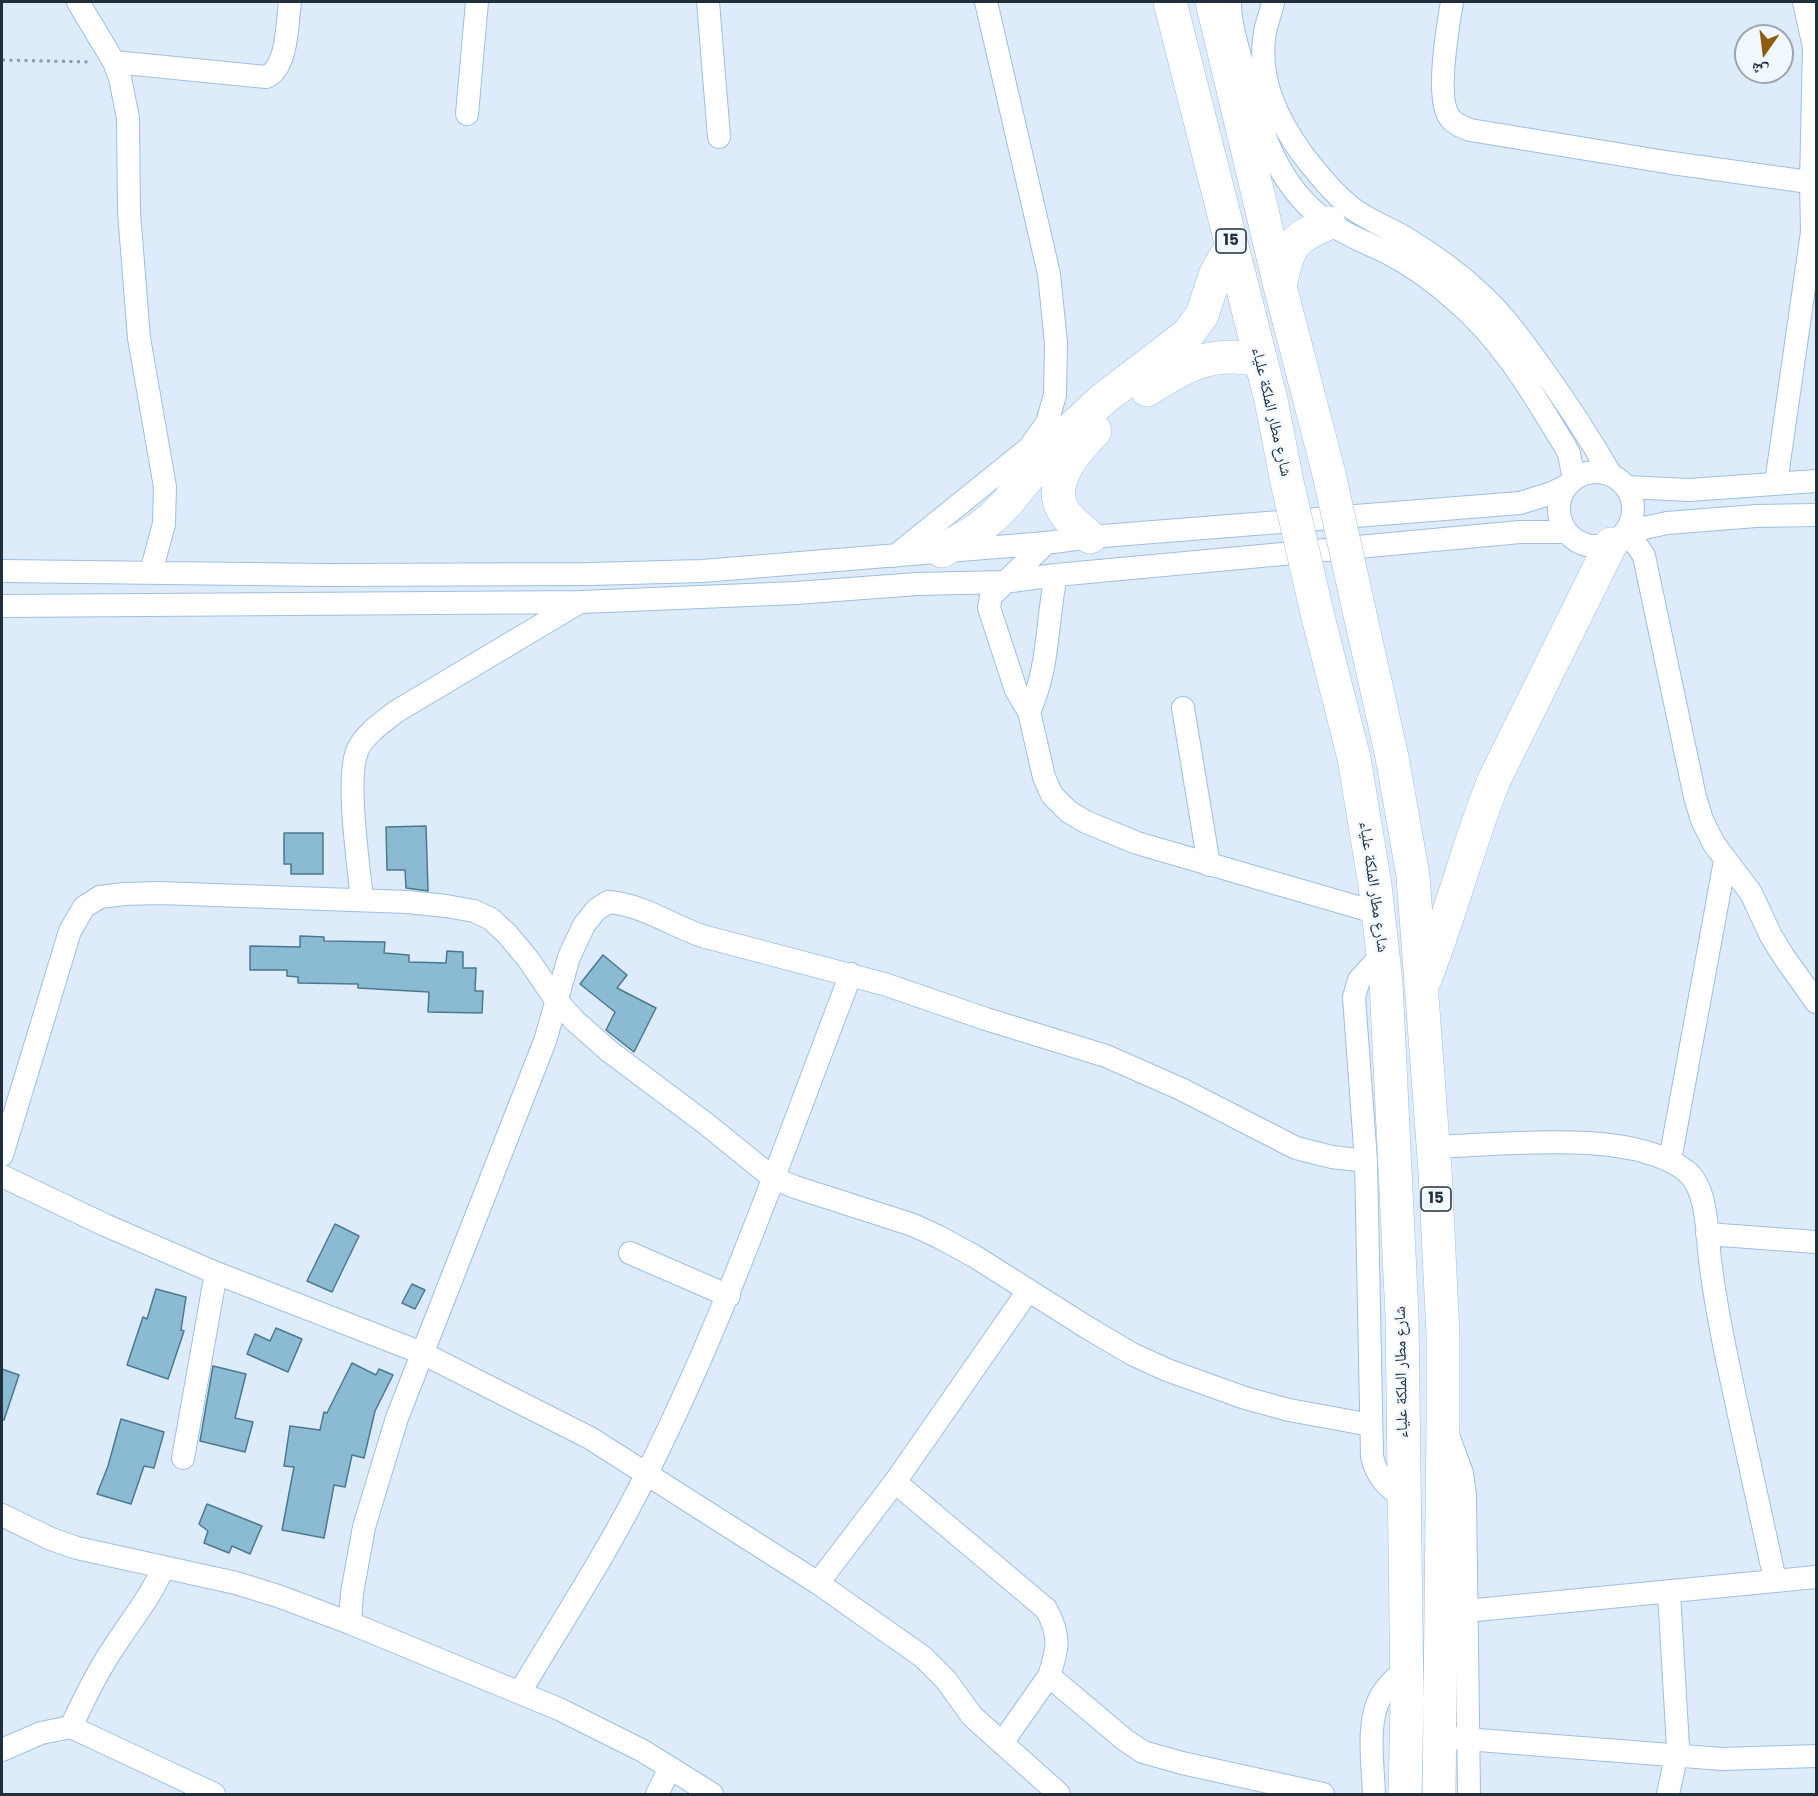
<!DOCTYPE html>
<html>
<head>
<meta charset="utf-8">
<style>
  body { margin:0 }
  #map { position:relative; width:1818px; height:1796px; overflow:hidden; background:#deebfa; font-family:Poppins,"Noto Naskh Arabic",sans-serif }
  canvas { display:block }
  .frame { position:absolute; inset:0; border:3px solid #212e3c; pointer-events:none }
  .north { position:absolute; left:1734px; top:24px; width:60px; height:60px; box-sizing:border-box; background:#f1f8ff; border:2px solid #9ea7b1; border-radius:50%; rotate:194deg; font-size:16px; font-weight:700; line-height:24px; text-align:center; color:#212e3c }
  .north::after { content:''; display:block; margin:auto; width:21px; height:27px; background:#8f5c0c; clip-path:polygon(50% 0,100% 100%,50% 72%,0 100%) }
</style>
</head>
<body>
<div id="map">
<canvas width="1818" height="1796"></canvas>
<div class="frame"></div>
<div class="north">ش</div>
</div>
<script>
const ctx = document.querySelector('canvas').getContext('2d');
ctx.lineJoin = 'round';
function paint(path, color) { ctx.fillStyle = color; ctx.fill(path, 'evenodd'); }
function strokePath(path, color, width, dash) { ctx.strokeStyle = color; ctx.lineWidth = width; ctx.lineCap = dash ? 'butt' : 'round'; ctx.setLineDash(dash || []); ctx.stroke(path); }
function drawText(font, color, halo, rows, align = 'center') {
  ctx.font = font + ' Poppins,"Noto Naskh Arabic",sans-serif'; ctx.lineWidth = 5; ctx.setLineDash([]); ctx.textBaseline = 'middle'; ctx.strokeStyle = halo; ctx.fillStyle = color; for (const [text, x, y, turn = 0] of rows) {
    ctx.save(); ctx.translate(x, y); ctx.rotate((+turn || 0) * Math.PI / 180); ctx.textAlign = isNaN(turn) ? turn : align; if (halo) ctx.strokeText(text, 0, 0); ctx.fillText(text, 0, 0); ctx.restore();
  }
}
const building = new Path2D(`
  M426 826 428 891 406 888 405 870H387L386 827Z
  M284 833H323V874H291V864H284Z
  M300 936 324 937V941L385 942 384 953 409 955V962L446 963 447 951 463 952V968H476L475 991H483L482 1013 428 1012 429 992 358 988V984L298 983V977L287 976V970H250V946L300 947Z
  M603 955 627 975 617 988 656 1008 634 1052 606 1030 615 1012 580 984Z
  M335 1224 359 1236 332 1292 307 1281Z
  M412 1284 425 1290 415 1309 402 1303Z
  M156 1289 186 1297 181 1330 184 1331 168 1379 127 1365 143 1317 147 1319Z
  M276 1328 302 1339 288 1372 247 1354 255 1334 270 1341Z
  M352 1363 376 1375 379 1369 393 1375 375 1411 364 1458 352 1455 345 1487 334 1485 324 1538 282 1530 294 1467 284 1466 290 1426 320 1430 324 1412 327 1413Z
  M213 1366 246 1374 235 1418 253 1422 245 1452 200 1441Z
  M2 1369 19 1375 4 1420 2 1419Z
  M121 1419 164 1432 154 1468 144 1466 131 1504 97 1494 108 1466Z
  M207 1504 262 1526 250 1554 232 1546 229 1553 204 1543 208 1531 199 1524Z`);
const path = new Path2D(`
  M2 60 91 62`);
const minor = new Path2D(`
  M78 2 114 62 120 78 128 118 129 212 139 338 165 487 164 524 151 572
  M708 2 719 137
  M1230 2C1230 26 1238 49 1245 72 1261 130 1276 186 1329 223 1346 235 1367 243 1386 252 1411 265 1435 282 1456 301 1503 341 1533 394 1565 446L1569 454 1574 479
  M1273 2C1271 12 1267 22 1265 32 1257 78 1277 119 1303 155 1318 174 1333 193 1352 208 1368 220 1386 227 1404 237 1433 254 1460 274 1484 297 1504 316 1520 338 1536 360 1563 397 1588 435 1611 475
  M1452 2C1448 26 1435 99 1450 118 1455 125 1463 127 1470 130L1672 163 1816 183
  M114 62 266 77C288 68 287 23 290 2
  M467 114 477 2
  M1559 509a37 37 0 1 1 74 0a37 37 0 1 1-74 0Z
  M1776 483 1812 232 1811 182 1814 47 1804 2
  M1626 487 1689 490 1816 481
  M1626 532 1667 523 1756 516 1816 515
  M1623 536 1636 544 1644 556 1695 797 1702 820 1714 844 1751 893 1771 936 1784 957 1816 1002
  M1046 543 991 596 989 608 1016 690 1029 712 1044 777 1052 795 1069 812 1086 822 1137 843 1378 913
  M895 556 1029 448 1047 423 1055 395 1056 343 1049 274 986 2
  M2 571 328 575 590 574 702 571 1046 543 1090 537 1520 503 1552 493 1566 486
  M2 606 581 602 796 593 917 584 1004 582 1056 575 1520 532H1567
  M1183 708 1209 865
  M1029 712C1050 665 1046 624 1056 575
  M362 900C359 867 345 776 358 749 366 733 383 722 397 711L580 602
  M1383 954 1359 980 1354 997 1366 1161 1372 1456C1376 1477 1388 1487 1404 1499
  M1433 1147C1500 1145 1631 1128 1686 1171 1708 1188 1707 1234 1710 1260 1717 1317 1730 1373 1742 1429 1753 1479 1764 1530 1775 1580
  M2 1155 70 931 84 907 100 897 124 894 160 893 407 902 446 906 474 911 491 919 508 935 528 959 556 1000 575 1021 609 1051 705 1123 773 1178 795 1187 913 1225 939 1237 974 1256 1088 1328 1132 1354 1167 1370 1245 1398 1289 1410 1371 1425
  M1670 1160 1725 861
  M2 1176 105 1225 216 1273 422 1353 590 1438 818 1583 923 1657 946 1680 972 1716 1002 1743 1049 1676 1125 1740 1143 1752 1182 1763 1323 1794
  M1707 1234 1816 1242
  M630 1253 729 1296
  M1449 1438 1462 1473 1465 1495 1469 1794
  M183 1458 216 1273
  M895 1482 1046 1609C1061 1636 1058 1648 1049 1676
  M2 1515 51 1539 77 1548 236 1583 278 1596 350 1623 559 1709 643 1751 712 1794
  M818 1583 895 1482 1028 1291
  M1466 1611 1816 1577
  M350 1623 352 1593 364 1527 397 1418 545 1041 569 957 584 925 596 910 608 902C641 904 671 925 702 936L884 984 986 1019 1106 1056 1181 1089 1296 1148 1332 1157 1366 1161
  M520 1692C563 1620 610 1548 647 1473 728 1312 786 1142 851 974
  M71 1727 214 1794
  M1440 1737 1722 1759 1816 1756
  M1002 1743 1059 1794
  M2 1750 41 1733 71 1727C83 1701 96 1674 112 1650 129 1623 151 1597 163 1568
  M657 1794 670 1768
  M1374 1794C1373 1765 1366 1721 1381 1696 1387 1685 1398 1676 1407 1667
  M1668 1794 1678 1747 1669 1593`);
const highway = new Path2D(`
  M1170 2 1271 400 1287 482
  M1212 2 1280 286 1329 474
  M1280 286C1289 247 1290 239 1329 223
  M1147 390C1188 365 1210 350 1260 360
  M1090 537C1081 529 1069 521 1063 510 1047 482 1076 450 1095 431
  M942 551 977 530 993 517 1007 503 1055 444 1102 400 1188 334 1202 315 1216 273 1232 246
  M1359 610 1392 757 1413 876 1435 1171 1443 1334V1423L1439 1794
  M1318 617 1354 758 1375 885 1386 982 1402 1316 1407 1700 1405 1794
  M1425 979C1451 914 1468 845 1494 780L1611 544`);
const highwayBridge = new Path2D(`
  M1329 474 1359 610
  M1287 482 1318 617`);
const shields = [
  [1231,241,30],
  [1436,1199,30]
];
const shieldNames = [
  ["15",1231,241],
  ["15",1436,1199]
];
const streetNames = [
  ["شارع مطار الملكة علياء",1271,412,77],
  ["شارع مطار الملكة علياء",1373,887,82],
  ["شارع مطار الملكة علياء",1402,1372,-91]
];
paint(building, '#8bbbd3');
strokePath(building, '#4b798f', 1.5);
strokePath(minor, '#9ebfe2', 24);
strokePath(highway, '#9ebfe2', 34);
strokePath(path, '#8e9ba9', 3, [3, 4.5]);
strokePath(minor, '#fff', 22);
strokePath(highway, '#fff', 33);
strokePath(highwayBridge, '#9ebfe2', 34, []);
strokePath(highwayBridge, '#fff', 33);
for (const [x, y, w] of shields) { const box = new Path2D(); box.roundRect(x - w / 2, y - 12, w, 24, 4.5); ctx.fillStyle = '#f1f8ff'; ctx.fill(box); strokePath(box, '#212e3c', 1.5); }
drawText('bold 15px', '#212e3c', null, shieldNames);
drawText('16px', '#212e3c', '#f1f8ff', streetNames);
</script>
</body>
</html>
